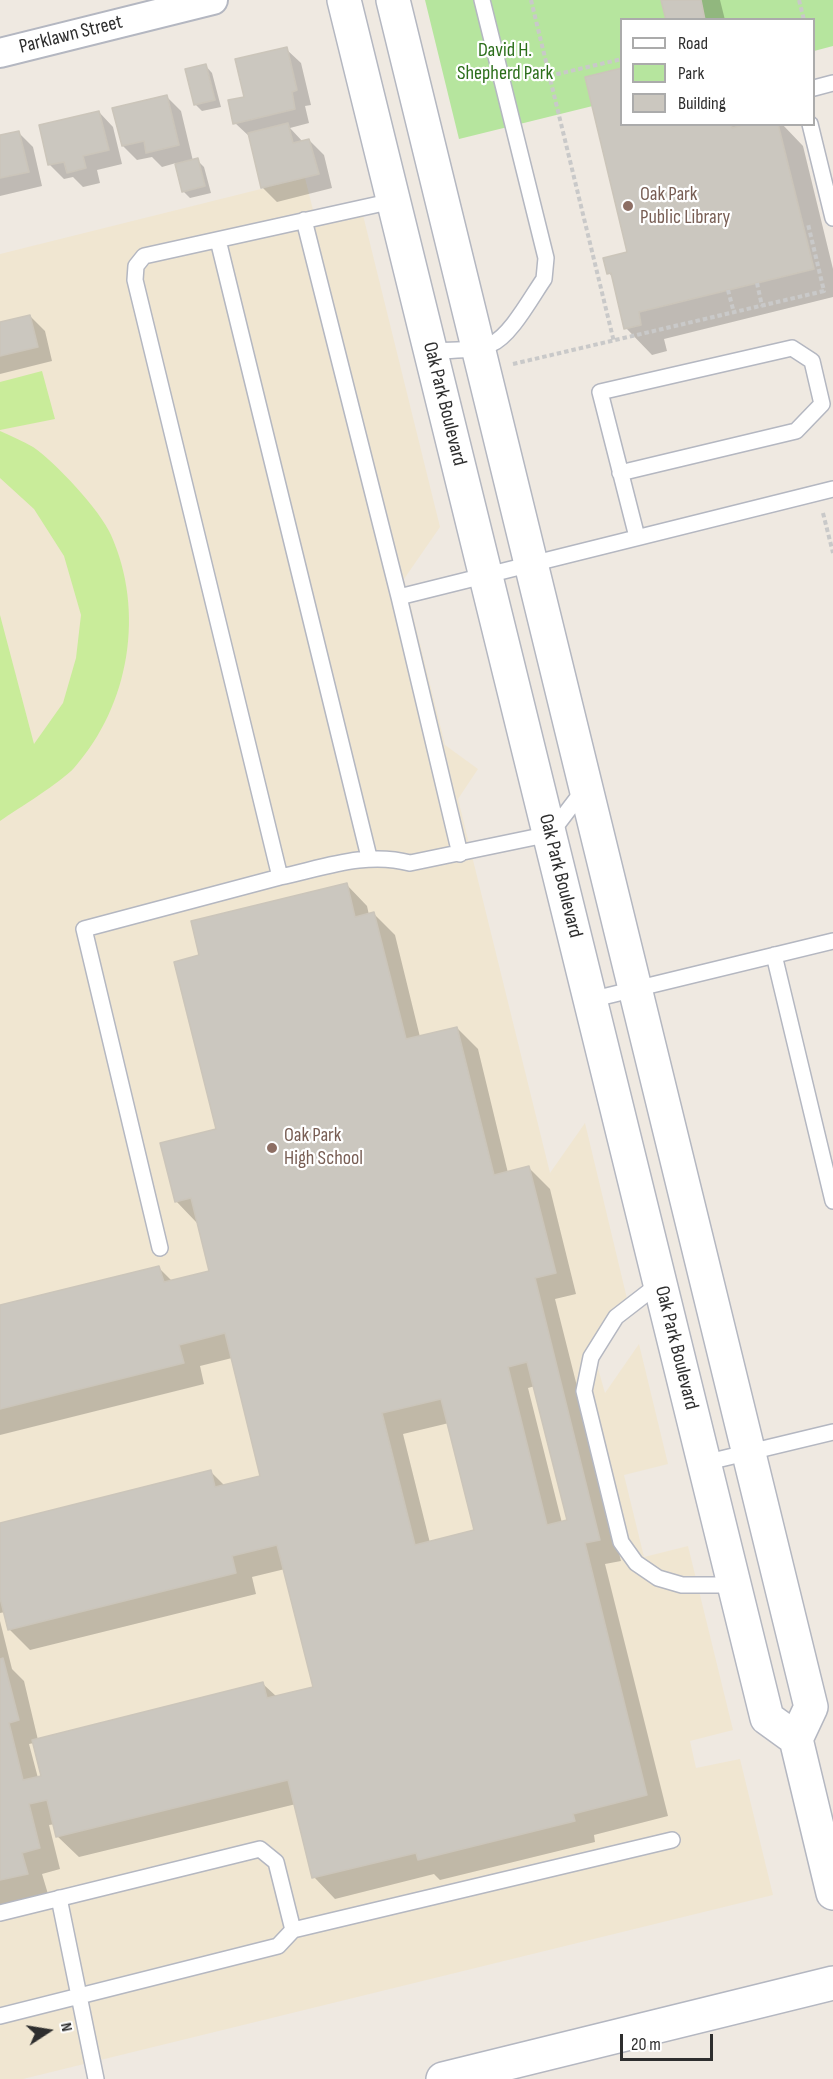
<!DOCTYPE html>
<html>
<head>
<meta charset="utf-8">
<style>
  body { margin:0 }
  #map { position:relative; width:833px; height:2079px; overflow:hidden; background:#efe9e1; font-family:"Sofia Sans Condensed",sans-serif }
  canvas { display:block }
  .legend { position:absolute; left:620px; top:18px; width:195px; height:108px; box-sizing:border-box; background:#fff; border:2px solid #ababab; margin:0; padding:8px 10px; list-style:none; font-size:18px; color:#2e2e2e }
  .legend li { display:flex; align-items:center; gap:12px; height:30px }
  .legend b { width:30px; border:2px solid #ababab }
  .north { position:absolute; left:18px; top:2001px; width:60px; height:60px; -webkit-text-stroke:4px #fff; paint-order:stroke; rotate:78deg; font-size:16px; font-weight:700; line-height:24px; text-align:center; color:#2e2e2e }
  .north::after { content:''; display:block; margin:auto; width:21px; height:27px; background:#2e2e2e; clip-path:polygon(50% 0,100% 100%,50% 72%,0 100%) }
  .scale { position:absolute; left:620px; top:2034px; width:93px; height:27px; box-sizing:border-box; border:3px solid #2e2e2e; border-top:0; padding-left:8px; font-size:18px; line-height:21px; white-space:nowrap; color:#2e2e2e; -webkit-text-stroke:4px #fff; paint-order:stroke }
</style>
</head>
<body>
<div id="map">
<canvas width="833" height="2079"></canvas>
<ul class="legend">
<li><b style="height:8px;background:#fff"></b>Road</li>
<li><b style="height:16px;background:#b6e59e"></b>Park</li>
<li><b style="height:16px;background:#cbc7bf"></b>Building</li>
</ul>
<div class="north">N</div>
<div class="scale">20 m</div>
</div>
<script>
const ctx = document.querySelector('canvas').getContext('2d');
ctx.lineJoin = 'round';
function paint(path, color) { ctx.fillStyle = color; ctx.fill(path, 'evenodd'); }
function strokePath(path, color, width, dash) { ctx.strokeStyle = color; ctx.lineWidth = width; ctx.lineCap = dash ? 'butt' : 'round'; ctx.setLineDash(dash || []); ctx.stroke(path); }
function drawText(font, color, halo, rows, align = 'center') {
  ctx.font = font + ' "Sofia Sans Condensed",sans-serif'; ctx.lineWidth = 4.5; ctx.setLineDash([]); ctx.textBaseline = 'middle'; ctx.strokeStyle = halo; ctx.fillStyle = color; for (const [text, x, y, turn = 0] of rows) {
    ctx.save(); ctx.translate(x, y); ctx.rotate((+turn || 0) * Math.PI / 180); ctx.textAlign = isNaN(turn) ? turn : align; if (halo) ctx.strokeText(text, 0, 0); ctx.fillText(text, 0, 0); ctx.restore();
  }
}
const education = new Path2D(`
  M305 178 315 218 361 207 440 527 404 579 445 745 478 769 458 799 550 1173 585 1123 629 1307 595 1358 605 1393 639 1344 668 1464 624 1475 644 1557 688 1546 733 1730 690 1741 696 1768 740 1759 773 1895 23 2079H0V254Z`);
const green = new Path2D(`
  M425 0H833V46L814 51V20H622L621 99 459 139Z`);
const pitch = new Path2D(`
  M42 371 55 419 0 430V382Z
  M0 431C11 436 23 441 33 447 54 461 101 511 111 535 145 611 130 705 74 768 60 783 19 808 0 821V615L34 744 63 703 76 658 81 615 64 556 34 509 0 478Z`);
const shadow = new Path2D(`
  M663 0H720L725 20H668Z
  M286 49 301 63 311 105 305 106 309 123 290 128 303 142 309 140 324 155 332 188 277 202 262 187 250 137 235 123 246 98Z
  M205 65 212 73 221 107 202 111 195 104Z
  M167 97 181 111 193 161 197 160 204 167 211 193 190 198 183 191 176 163 162 167 152 157 137 160 123 146Z
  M99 112 113 127 122 164 97 170 100 183 83 187 73 177 64 179 50 165 40 127Z
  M622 124H782L803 146 833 269V297L664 339 667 351 652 355 626 328 613 278 609 273 629 254Z
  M18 132 33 147 42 186 0 196V137Z
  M30 316 45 331 52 361 0 374V324Z
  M346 884 367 906 369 915 374 914 395 935 420 1037 457 1028 478 1049 508 1173 529 1168 550 1189 576 1294 555 1299 621 1561 605 1564 668 1816 594 1835 595 1842 440 1880 434 1874 335 1899 314 1877 296 1804 79 1857 57 1836 55 1824 49 1825 60 1869 42 1874 48 1894 0 1906V1621L12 1669 24 1681 38 1740 263 1684 277 1697 314 1688 285 1569 252 1577 256 1594 30 1650 9 1629 5 1612 0 1613V1525L211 1472 225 1486 262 1477 232 1358 200 1366 204 1384 0 1435V1306L158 1267 173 1282 211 1272 197 1223 176 1201 218 1130 201 957ZM535 1386 569 1521 562 1523 528 1388ZM449 1423 476 1532 430 1543 403 1434ZM34 1743 42 1777 38 1778 29 1744Z`);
const building = new Path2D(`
  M661 0H701L705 20H666Z
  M287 47 297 90 292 92 295 109 233 124 228 100 244 97 235 59Z
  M206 64 215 100 194 105 185 69Z
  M622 68V124H731L732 128 747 124H778L814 269 639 312 641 325 624 329 611 273 607 274 603 258 627 252 585 77Z
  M167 95 179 145 146 153 144 141 122 146 112 108Z
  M99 111 109 150 83 156 86 168 67 173 64 162 48 165 39 125Z
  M288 123 293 143 309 139 319 174 261 188 248 133Z
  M19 131 29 172 0 178V135Z
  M198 158 205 186 182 192 175 164Z
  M30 315 38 347 0 356V322Z
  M347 883 355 917 374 912 406 1039 457 1027 494 1175 529 1166 556 1273 535 1278 600 1540 585 1543 647 1795 573 1814 575 1821 418 1860 416 1853 312 1878 288 1780 56 1837 47 1800 29 1804 40 1848 22 1853 28 1874 0 1880V1659L3 1658 19 1720 9 1723 23 1780 41 1776 32 1740 263 1682 267 1698 313 1687 277 1545 232 1556 236 1573 8 1630 0 1598V1523L211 1470 215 1487 260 1476 225 1333 179 1345 184 1363 0 1409V1305L159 1266 164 1282 209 1271 191 1198 175 1202 160 1143 216 1129 174 962 199 955 191 921ZM527 1362 567 1520 547 1525 508 1367ZM441 1399 474 1530 415 1545 382 1413Z`);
const path = new Path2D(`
  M531 0 614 342
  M799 0 804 20
  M549 76 622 59
  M757 283 762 306
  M728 290 734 313
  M513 364 824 291 808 224
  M823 513 833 553`);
const service = new Path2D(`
  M814 88 833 83
  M810 124 833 218
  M393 201 144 256 136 266 135 280 280 877C323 868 366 851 410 863L550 834 585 788
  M304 220 399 597 460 854
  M218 240 369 857
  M430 351C450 350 473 351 491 344 510 337 532 296 544 279L546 258 482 0
  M620 473 796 431 822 404 812 361 792 348 600 392 637 537
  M399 597 833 489
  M774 955 833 1201
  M590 1000 833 941
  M160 1248 84 929 280 877
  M660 1283 616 1317 591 1357 584 1391 621 1542 636 1563 658 1578 682 1585H734
  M704 1463 833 1432
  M59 1898 96 2079
  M0 1913 260 1849 276 1862 293 1930 278 1946 0 2016
  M293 1930 672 1840`);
const minor = new Path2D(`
  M0 53 213 0`);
const tertiary = new Path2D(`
  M344 0 767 1718 796 1739
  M393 0 811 1707 796 1739 833 1893`);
const secondary = new Path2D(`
  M443 2079 833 1983`);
const markers = [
  [628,206,6,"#8d6e63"],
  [272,1148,6,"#8d6e63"]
];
const streetNames = [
  ["Parklawn Street",71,35,-14],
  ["Oak Park Boulevard",444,404,76],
  ["Oak Park Boulevard",560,876,76],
  ["Oak Park Boulevard",676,1348,76]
];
const parkNames = [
  ["David H.",505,51],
  ["Shepherd Park",505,74]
];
const educationNames = [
  ["Oak Park",640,195],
  ["Public Library",640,218],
  ["Oak Park",284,1136],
  ["High School",284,1159]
];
paint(education, '#f0e6d1');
paint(green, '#b6e59e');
paint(pitch, '#c9ec9a');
paint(shadow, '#0003');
paint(building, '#cbc7bf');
strokePath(building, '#cbc5ba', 1.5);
strokePath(service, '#b4b7c1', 18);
strokePath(minor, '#b4b7c1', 32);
strokePath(tertiary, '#b4b7c1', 36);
strokePath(secondary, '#b4b7c1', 36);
strokePath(path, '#c9c9c9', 4, [4.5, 3]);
strokePath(service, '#fff', 15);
strokePath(minor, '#fff', 28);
strokePath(tertiary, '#fff', 33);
strokePath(secondary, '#fff', 33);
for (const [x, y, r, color] of markers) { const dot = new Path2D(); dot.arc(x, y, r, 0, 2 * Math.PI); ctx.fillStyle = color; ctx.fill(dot); strokePath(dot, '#fff', 2); }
drawText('20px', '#2e2e2e', '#fff', streetNames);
drawText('20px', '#2c6e1b', '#fff', parkNames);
drawText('20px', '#785e54', '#fff', educationNames, 'left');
</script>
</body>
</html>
